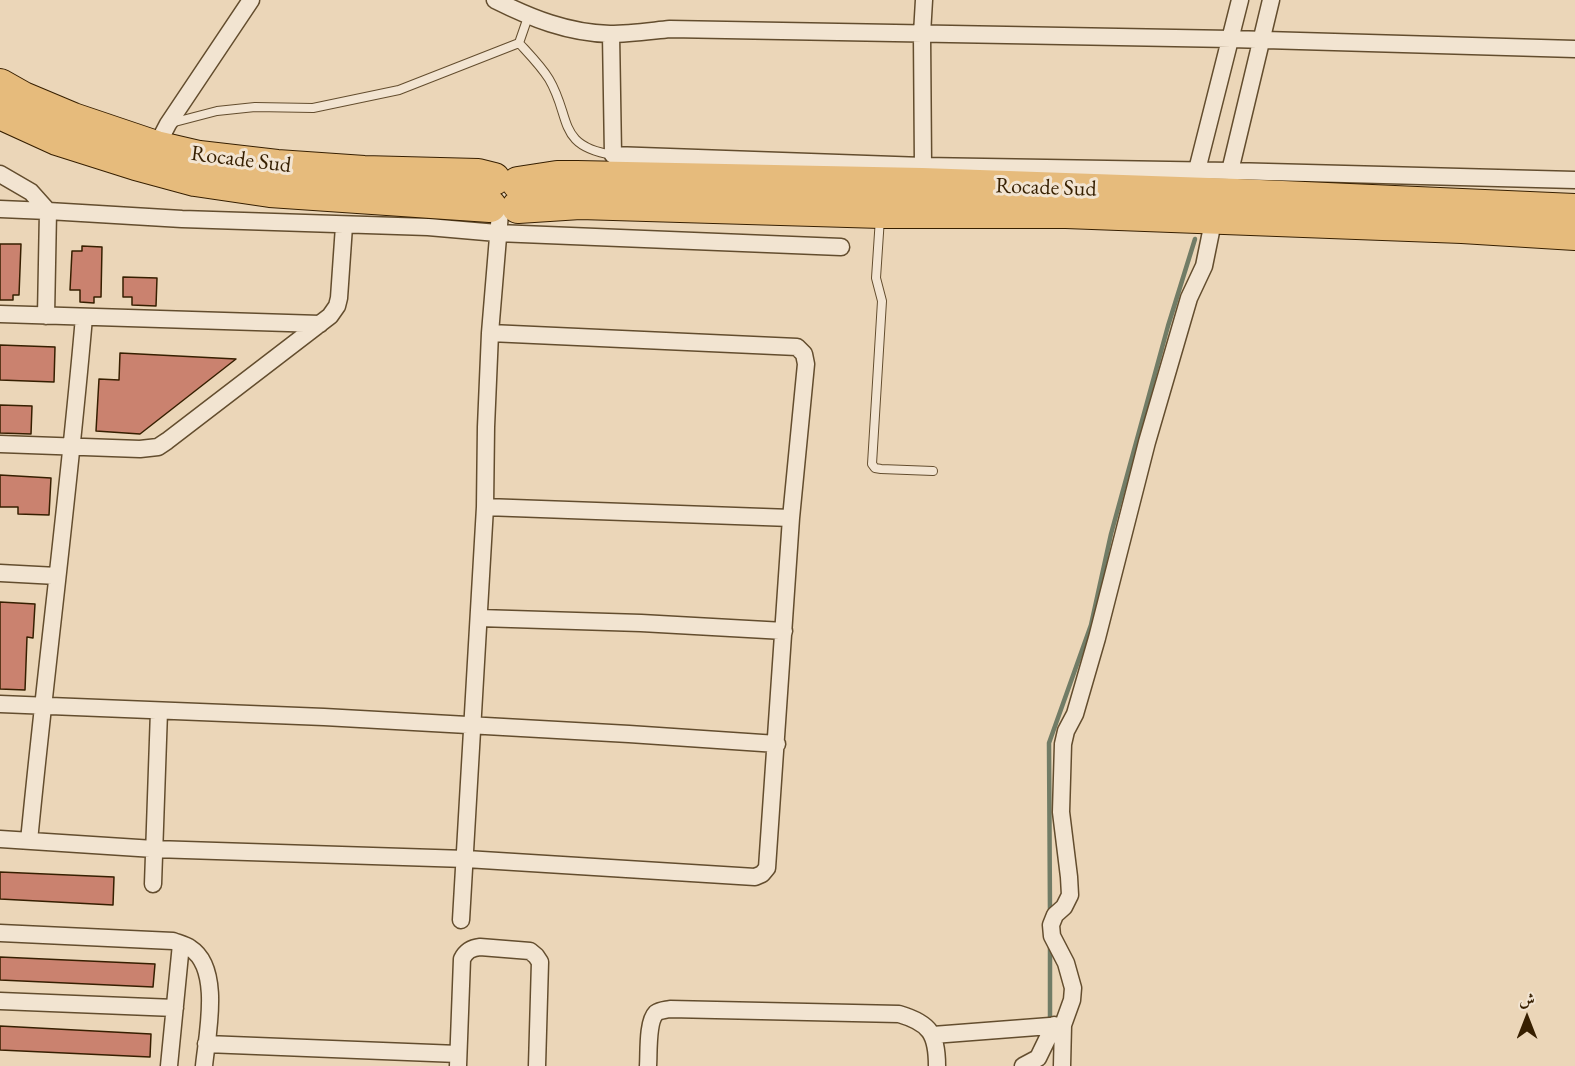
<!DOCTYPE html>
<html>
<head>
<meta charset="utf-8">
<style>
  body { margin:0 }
  #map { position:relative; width:1575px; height:1066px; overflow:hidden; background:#ebd6b8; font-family:"EB Garamond",Amiri,serif }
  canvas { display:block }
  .north { position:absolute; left:1497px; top:988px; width:60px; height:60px; -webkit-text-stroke:4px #f2e4d1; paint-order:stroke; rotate:0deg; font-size:16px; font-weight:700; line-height:24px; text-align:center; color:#361f00 }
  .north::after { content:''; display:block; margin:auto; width:21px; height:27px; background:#361f00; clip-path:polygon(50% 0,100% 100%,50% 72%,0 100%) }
</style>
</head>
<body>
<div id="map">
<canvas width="1575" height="1066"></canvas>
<div class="north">ش</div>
</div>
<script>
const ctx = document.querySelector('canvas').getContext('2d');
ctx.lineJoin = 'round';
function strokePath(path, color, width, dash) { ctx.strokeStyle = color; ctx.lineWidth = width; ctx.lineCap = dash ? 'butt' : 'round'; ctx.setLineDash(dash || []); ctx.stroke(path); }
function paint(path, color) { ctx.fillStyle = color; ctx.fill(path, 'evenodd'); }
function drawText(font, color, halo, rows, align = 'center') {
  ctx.font = font + ' "EB Garamond",serif'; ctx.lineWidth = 6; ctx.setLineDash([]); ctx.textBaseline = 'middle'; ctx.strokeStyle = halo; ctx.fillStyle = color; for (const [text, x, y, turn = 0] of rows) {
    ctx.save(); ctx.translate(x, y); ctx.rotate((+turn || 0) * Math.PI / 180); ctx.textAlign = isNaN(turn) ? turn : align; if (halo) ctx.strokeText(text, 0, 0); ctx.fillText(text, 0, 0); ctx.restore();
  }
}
const stream = new Path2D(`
  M1050 915 1049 743 1091 625 1111 534 1168 326 1195 239
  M1050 944V1017`);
const building = new Path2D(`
  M0 244H21L19 295H13V300H0Z
  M82 246 102 247 101 297H94V303L80 302V290H70L72 251H82Z
  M123 277 157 278 156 306 132 305V297H123Z
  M0 345 55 347 54 382 0 380Z
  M120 353 236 359 140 434 96 431 99 379 119 380Z
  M0 405 32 406 31 434 0 433Z
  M0 475 51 478 49 515 18 514V507H0Z
  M0 602 35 604 33 638 27 637 25 690 0 689Z
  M0 872 114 877 113 905 0 899Z
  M0 957 155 964 153 987 0 980Z
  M0 1026 151 1034 150 1057 0 1050Z`);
const lane = new Path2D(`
  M519 43C529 54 541 66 549 79 572 118 556 146 613 155
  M171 123 217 111 255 107 313 108 399 90 519 43 528 17
  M880 218 876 278 882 301 872 464 875 468 881 469 933 471`);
const street = new Path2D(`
  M495 0C531 18 568 33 610 34 630 34 650 31 670 29L1231 39 1575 49
  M611 34 613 155 923 166 1230 171 1575 180
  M156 147 168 124 251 0
  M923 166 922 34 924 0
  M1197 170 1240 0
  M1230 171 1271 0
  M0 174 31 192 48 211 182 219 428 227 497 233 841 247
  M0 209 48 211 46 316
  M0 314 320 324
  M0 444 140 449 158 447 167 441 330 316 337 306 339 298 344 226
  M485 507 791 518
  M0 573 57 576
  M479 618 641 623 784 631
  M0 704 324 717 629 734 777 744
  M0 839 154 849 466 859 755 877 762 874 767 868 791 518 806 364 804 354 797 347 490 333
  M29 841C46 666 69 492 84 317
  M153 884 159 711
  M461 920 485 507 486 427 490 333 500 213
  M0 933 173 941C178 943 186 945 190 948 222 968 207 1035 204 1066
  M0 1001 175 1008
  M933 1035 1063 1025
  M206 1044 458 1054
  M169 1066 181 944
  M458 1066 462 959C466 951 471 948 480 947L530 951 536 956 540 962 537 1066
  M648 1066C649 1053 647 1022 656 1013 660 1010 665 1010 670 1009L899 1014C930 1023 937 1034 937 1066
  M1023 1066 1038 1058 1054 1025
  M1062 1066 1063 1025 1072 1000 1073 988 1066 963 1052 936 1051 925 1055 915 1064 907 1070 895 1069 877 1061 812 1063 744 1066 731 1075 714 1097 638 1147 442 1189 298 1204 266 1214 217`);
const highway = new Path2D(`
  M0 85 23 98 73 119 156 147 199 157 277 166 364 172 478 175 494 179
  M0 113 57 139 136 164 195 180 270 191 490 206
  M518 183 557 177H577L922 184 1237 195 1575 210
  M518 207 580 203 881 212H1066L1462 227 1575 234`);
const streetNames = [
  ["Rocade Sud",241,160,7],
  ["Rocade Sud",1046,188,2]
];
strokePath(stream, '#717c66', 4.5);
paint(building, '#ca826f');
strokePath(building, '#361f00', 1.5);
strokePath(lane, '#634d2e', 10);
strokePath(street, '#634d2e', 19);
strokePath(highway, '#361f00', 34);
strokePath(lane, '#f2e4d1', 8);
strokePath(street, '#f2e4d1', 16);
strokePath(highway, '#e6bb7c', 32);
drawText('22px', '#361f00', '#f2e4d1', streetNames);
</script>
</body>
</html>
